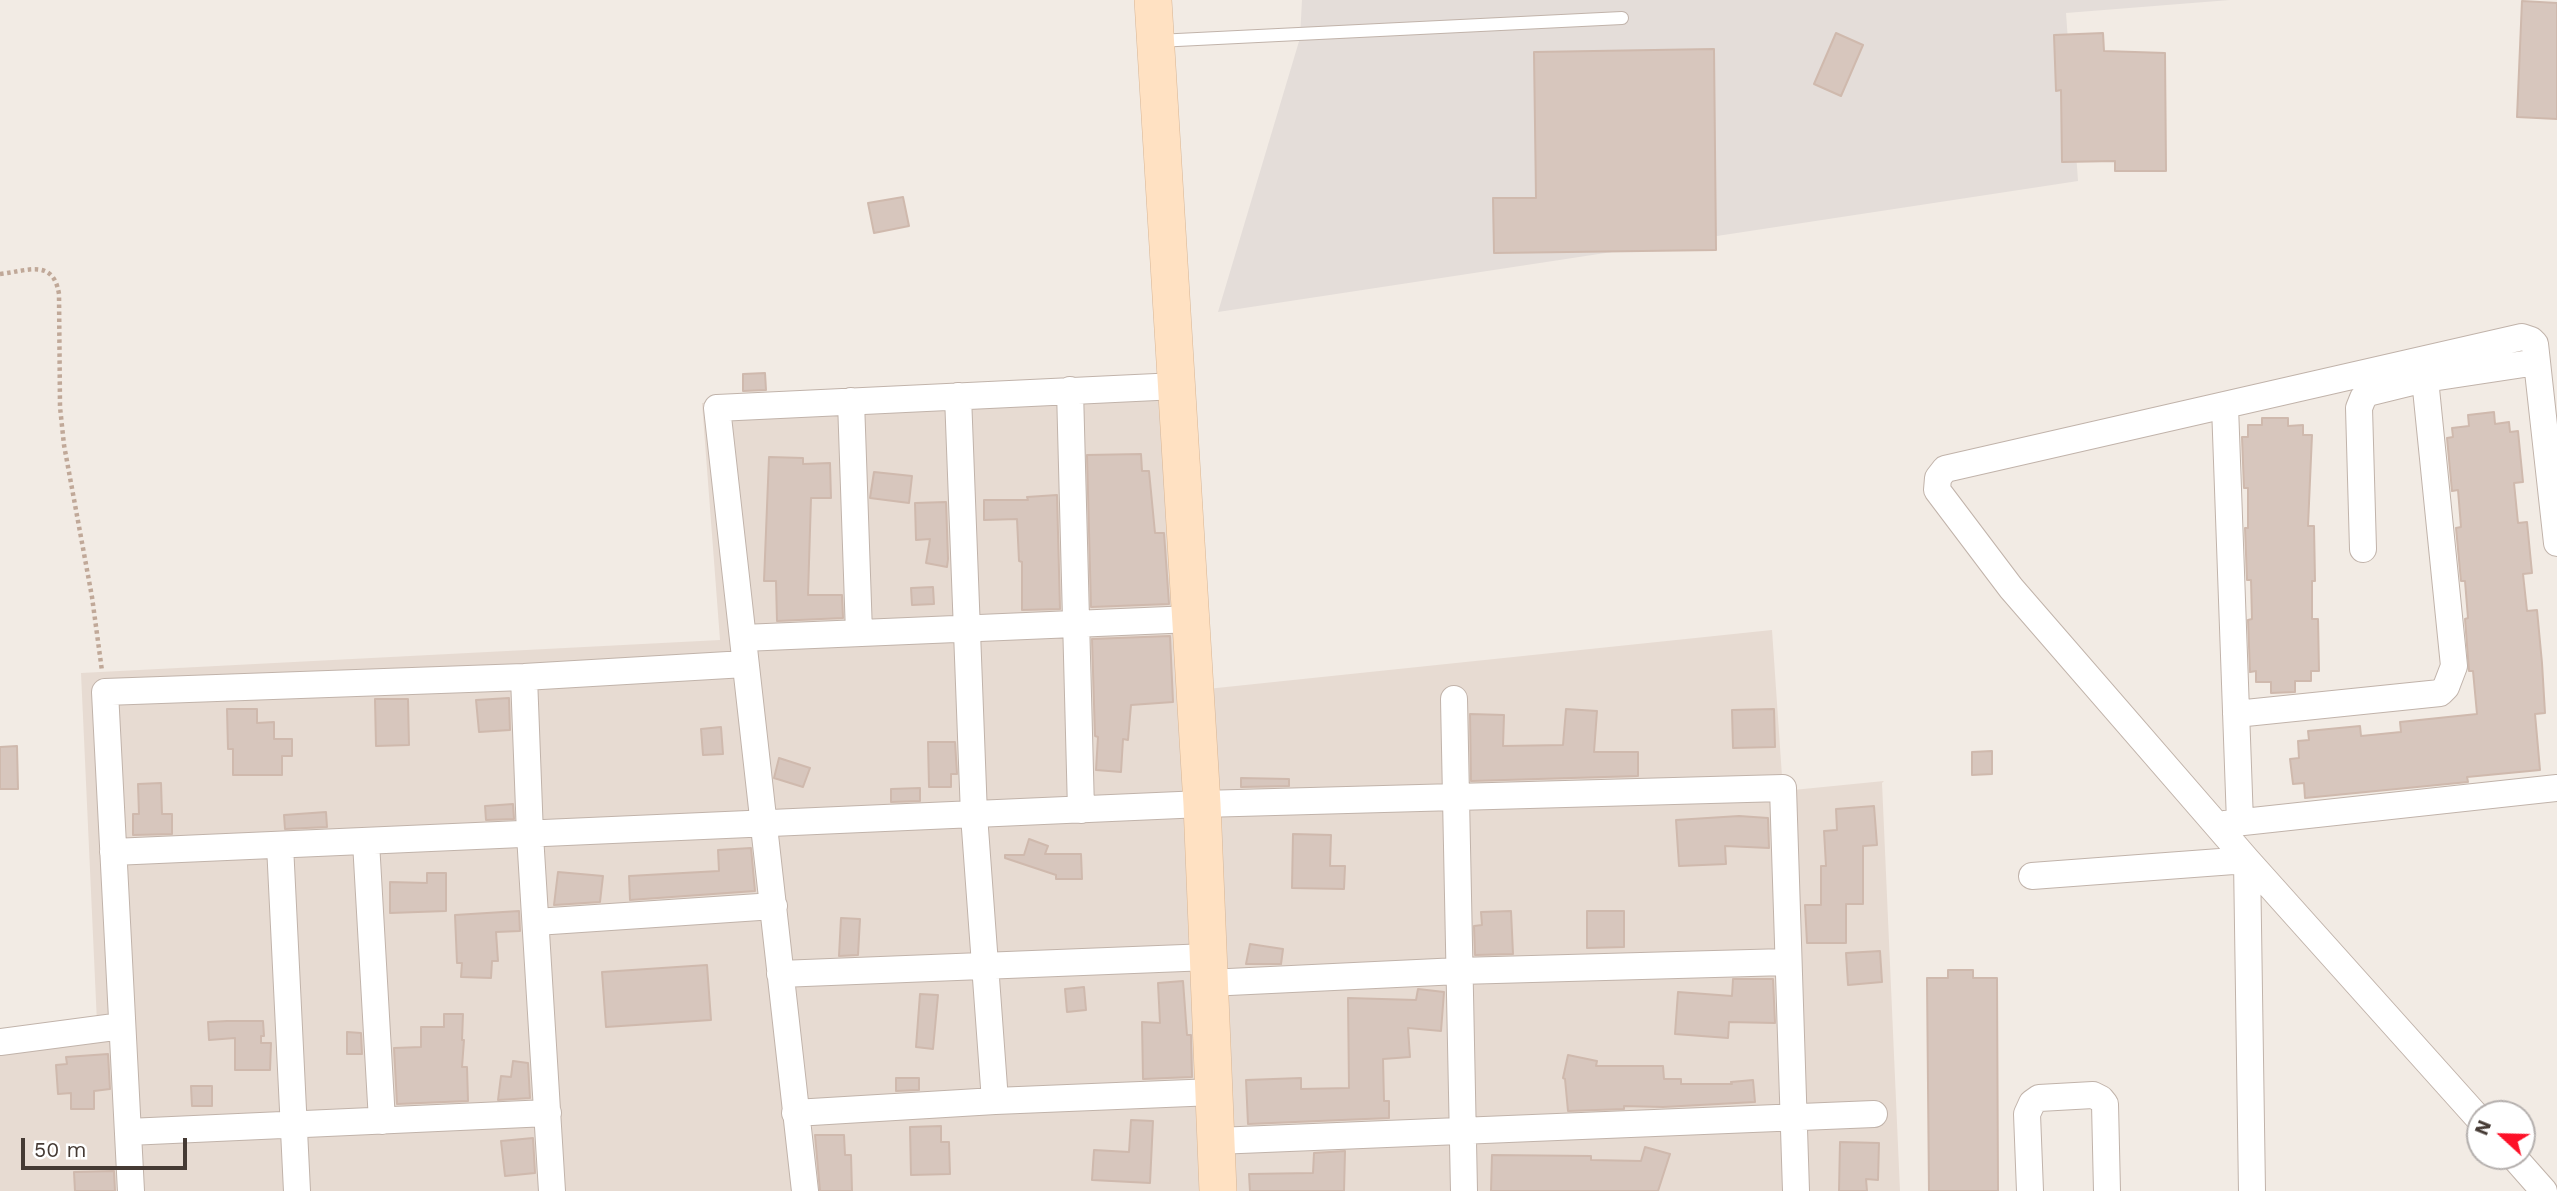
<!DOCTYPE html>
<html>
<head>
<meta charset="utf-8">
<style>
  body { margin:0 }
  #map { position:relative; width:2557px; height:1191px; overflow:hidden; background:#f2ebe4; font-family:"Work Sans",sans-serif }
  canvas { display:block }
  .north { position:absolute; left:2466px; top:1100px; width:70px; height:70px; box-sizing:border-box; background:#fff; border:2px solid #b5b0ae; border-radius:50%; rotate:292deg; font-size:19px; font-weight:700; line-height:28px; text-align:center; color:#453a34 }
  .north::after { content:''; display:block; margin:auto; width:24px; height:32px; background:#fd1128; clip-path:polygon(50% 0,100% 100%,50% 72%,0 100%) }
  .scale { position:absolute; left:21px; top:1138px; width:166px; height:32px; box-sizing:border-box; border:4px solid #453a34; border-top:0; padding-left:9px; font-size:21px; line-height:24px; white-space:nowrap; color:#453a34; -webkit-text-stroke:5px #fff; paint-order:stroke }
</style>
</head>
<body>
<div id="map">
<canvas width="2557" height="1191"></canvas>
<div class="north">N</div>
<div class="scale">50 m</div>
</div>
<script>
const ctx = document.querySelector('canvas').getContext('2d');
ctx.lineJoin = 'round';
function paint(path, color) { ctx.fillStyle = color; ctx.fill(path, 'evenodd'); }
function strokePath(path, color, width, dash) { ctx.strokeStyle = color; ctx.lineWidth = width; ctx.lineCap = dash ? 'butt' : 'round'; ctx.setLineDash(dash || []); ctx.stroke(path); }
const residential = new Path2D(`
  M1186 379 1207 689 1772 630 1783 791 1884 781 1882 783 1900 1191H0V1037L97 1023 81 673 720 640 702 403Z`);
const industrial = new Path2D(`
  M1302 0H2230L2066 13 2078 181 1218 312 1300 38Z`);
const building = new Path2D(`
  M2522 1 2557 3V119L2517 117Z
  M1836 33 1863 45 1841 96 1814 84Z
  M2103 33 2104 51 2165 53 2166 171H2115V161L2062 162 2061 90 2056 91 2054 35Z
  M1714 49 1716 250 1494 253 1493 198H1536L1534 52Z
  M903 197 909 226 874 233 868 203Z
  M765 373 766 390 743 391V374Z
  M2494 412 2495 424 2509 422 2510 432 2518 431 2523 482 2514 483 2518 523 2527 522 2532 573 2523 574 2527 611 2537 610 2542 663 2545 713 2535 714 2540 770 2467 777 2468 782 2305 798 2304 783 2293 784 2290 759 2299 758 2298 741 2309 740 2308 731 2360 726 2361 736 2401 732 2400 722 2477 714 2473 671H2469L2465 619 2468 618 2465 581H2461L2456 528 2461 527 2458 490 2452 491 2447 438 2453 437 2452 428 2469 426 2468 415Z
  M2262 418H2288V426L2303 425V435H2312L2308 526H2314L2315 581H2312V619H2318L2319 671H2311V681H2295V692L2271 693V682H2256V671L2250 672 2248 620 2252 619 2251 580H2247L2245 528H2248V488H2244L2242 437H2248V425H2262Z
  M1141 454 1142 471H1149L1155 533H1164L1169 604 1091 607 1087 455Z
  M769 457 803 458V464L830 463 831 498H811L808 595H842L843 618 777 621 776 581H764Z
  M874 472 912 476 909 503 870 498Z
  M1057 495 1060 609 1022 610V562L1019 561 1017 519 984 520V500H1028L1027 497Z
  M946 502 948 559 947 567 926 563 930 539 916 540 915 503Z
  M933 587 934 604 912 605 911 588Z
  M1170 636 1173 702 1131 705 1128 740 1123 739 1121 772 1096 770 1098 737 1095 736 1092 639Z
  M509 698 510 730 479 732 476 700Z
  M375 699H408L409 745 376 746Z
  M227 709H257V723L274 722V739H292V756H282V775H233V749H228Z
  M1566 709 1597 711 1594 752H1638V776L1471 781 1470 714 1504 715 1503 746 1563 745Z
  M1774 709 1775 747 1733 748 1732 710Z
  M721 727 723 754 703 755 701 729Z
  M928 742H955L957 774H951V787H929Z
  M17 746 18 789H0V747Z
  M1992 751V774L1972 775V752Z
  M779 758 810 768 803 787 774 778Z
  M1241 778 1289 779V786L1241 787Z
  M161 783 162 814H172V834L133 835V814H139L138 784Z
  M920 788V801L891 802V789Z
  M513 804 514 819 486 820 485 806Z
  M1874 806 1877 845 1863 846V904H1846V943H1807L1805 905H1821V866H1826L1824 831 1837 830 1836 809Z
  M326 812 327 827 285 829 284 815Z
  M1739 816 1768 818 1769 848 1725 846 1726 864 1679 866 1676 820Z
  M1293 834 1331 835 1330 866H1345L1344 889 1292 888Z
  M1029 839 1048 846 1045 854H1081L1082 879H1056V875L1005 858V855H1024Z
  M751 848 755 891 630 900 629 876 719 871 718 850Z
  M558 872 603 876 600 902 554 905Z
  M427 873H446V911L390 913V882L427 883Z
  M519 911 520 931 496 932 498 961H492L491 978 461 977 462 963H457L455 915Z
  M1511 911 1513 954 1475 955 1474 926 1482 925 1481 912Z
  M1587 911H1624V947L1587 948Z
  M841 918 860 919 858 955 839 956Z
  M1250 944 1283 949 1281 964H1246Z
  M1880 951 1882 982 1848 985 1846 953Z
  M707 965 711 1020 606 1027 602 972Z
  M1948 970H1973V978H1997L1998 1191H1929L1927 978H1948Z
  M1733 979H1773L1775 1023 1729 1022 1728 1038 1675 1034 1678 992 1732 996Z
  M1183 981 1187 1035H1191L1192 1077 1143 1079 1142 1022 1160 1023 1158 983Z
  M1084 987 1086 1010 1067 1012 1065 989Z
  M1418 989 1444 992 1441 1031 1408 1028 1410 1057 1383 1059 1384 1101H1389V1118L1248 1124 1246 1080 1301 1078V1089L1349 1088 1348 998 1416 1000Z
  M920 994 938 995 933 1049 916 1047Z
  M444 1014H463L462 1040H464L462 1067H467L468 1101 397 1104 394 1048 421 1047V1027H444Z
  M227 1021H263L264 1036H261V1043H271L270 1070H235V1038L209 1040 208 1022Z
  M347 1032 361 1033 362 1054H347Z
  M108 1054 110 1089 94 1091V1109H71V1093L58 1094 56 1065 67 1064 66 1057Z
  M1568 1055 1597 1061 1596 1066H1663L1664 1079H1681V1084H1732L1731 1082 1753 1080 1755 1102 1663 1107 1624 1106V1109L1568 1111 1565 1079 1563 1078Z
  M513 1061 528 1063 530 1098 498 1100 501 1076 511 1077Z
  M896 1078H919V1090L896 1091Z
  M191 1086H212V1106H192Z
  M1131 1120 1153 1121 1150 1183 1092 1180 1094 1150 1129 1152Z
  M941 1126V1142H949L950 1174 911 1175 910 1127Z
  M815 1135H844L845 1155H851L852 1191H820Z
  M533 1138 535 1173 505 1176 501 1141Z
  M1840 1142 1879 1143 1878 1180 1866 1179 1867 1191H1839Z
  M1645 1147 1670 1154 1658 1191H1491L1492 1155 1591 1156V1160L1641 1161Z
  M1345 1151 1344 1191H1250L1249 1174 1313 1173 1314 1153Z
  M114 1171 115 1191H75L74 1172Z`);
const path = new Path2D(`
  M0 274C28 271 53 258 59 294L60 407 64 445 92 597 102 671`);
const service = new Path2D(`
  M1157 41 1622 18`);
const minor = new Path2D(`
  M1070 390 1081 810
  M958 396 974 815 995 1101
  M851 401 859 633
  M2225 406 2240 822
  M2363 549 2359 408 2363 398 2368 393 2425 379
  M743 638 1192 619
  M524 677 530 835 552 1191
  M1454 699 1464 1191
  M2236 714 2440 693 2446 687 2454 666 2425 379 2537 362
  M2225 824 2557 788
  M366 842 382 1121
  M280 845 297 1191
  M113 852 1202 804 1783 788 1796 1191
  M2032 876 2247 860 2252 1191
  M536 922 774 906
  M780 974 1209 957
  M1208 983 1459 971 1787 962
  M0 1042 122 1026
  M795 1113 995 1101 1214 1092
  M2480 1120 2247 860 2011 588 1937 490 1938 478 1945 469 2522 337 2531 340 2535 344 2557 543
  M128 1132 548 1113
  M1216 1141 1874 1114
  M2513 1156 2544 1191
  M131 1191 105 692 524 677 745 664
  M805 1191 717 408 1177 386
  M2030 1191 2027 1114 2032 1103 2039 1098 2093 1095 2101 1099 2105 1104 2107 1191`);
const secondary = new Path2D(`
  M1153 0 1202 804 1218 1191`);
paint(residential, '#e7dbd2');
paint(industrial, '#e4ddd9');
paint(building, '#d7c6bd');
strokePath(building, '#cfb9ad', 2);
strokePath(service, '#c1b3aa', 14);
strokePath(minor, '#c1b3aa', 28);
strokePath(secondary, '#d7b595', 38);
strokePath(path, '#c0a898', 4.5, [3.5, 3.5]);
strokePath(service, '#fff', 12);
strokePath(minor, '#fff', 26);
strokePath(secondary, '#ffe1c2', 37);
</script>
</body>
</html>
